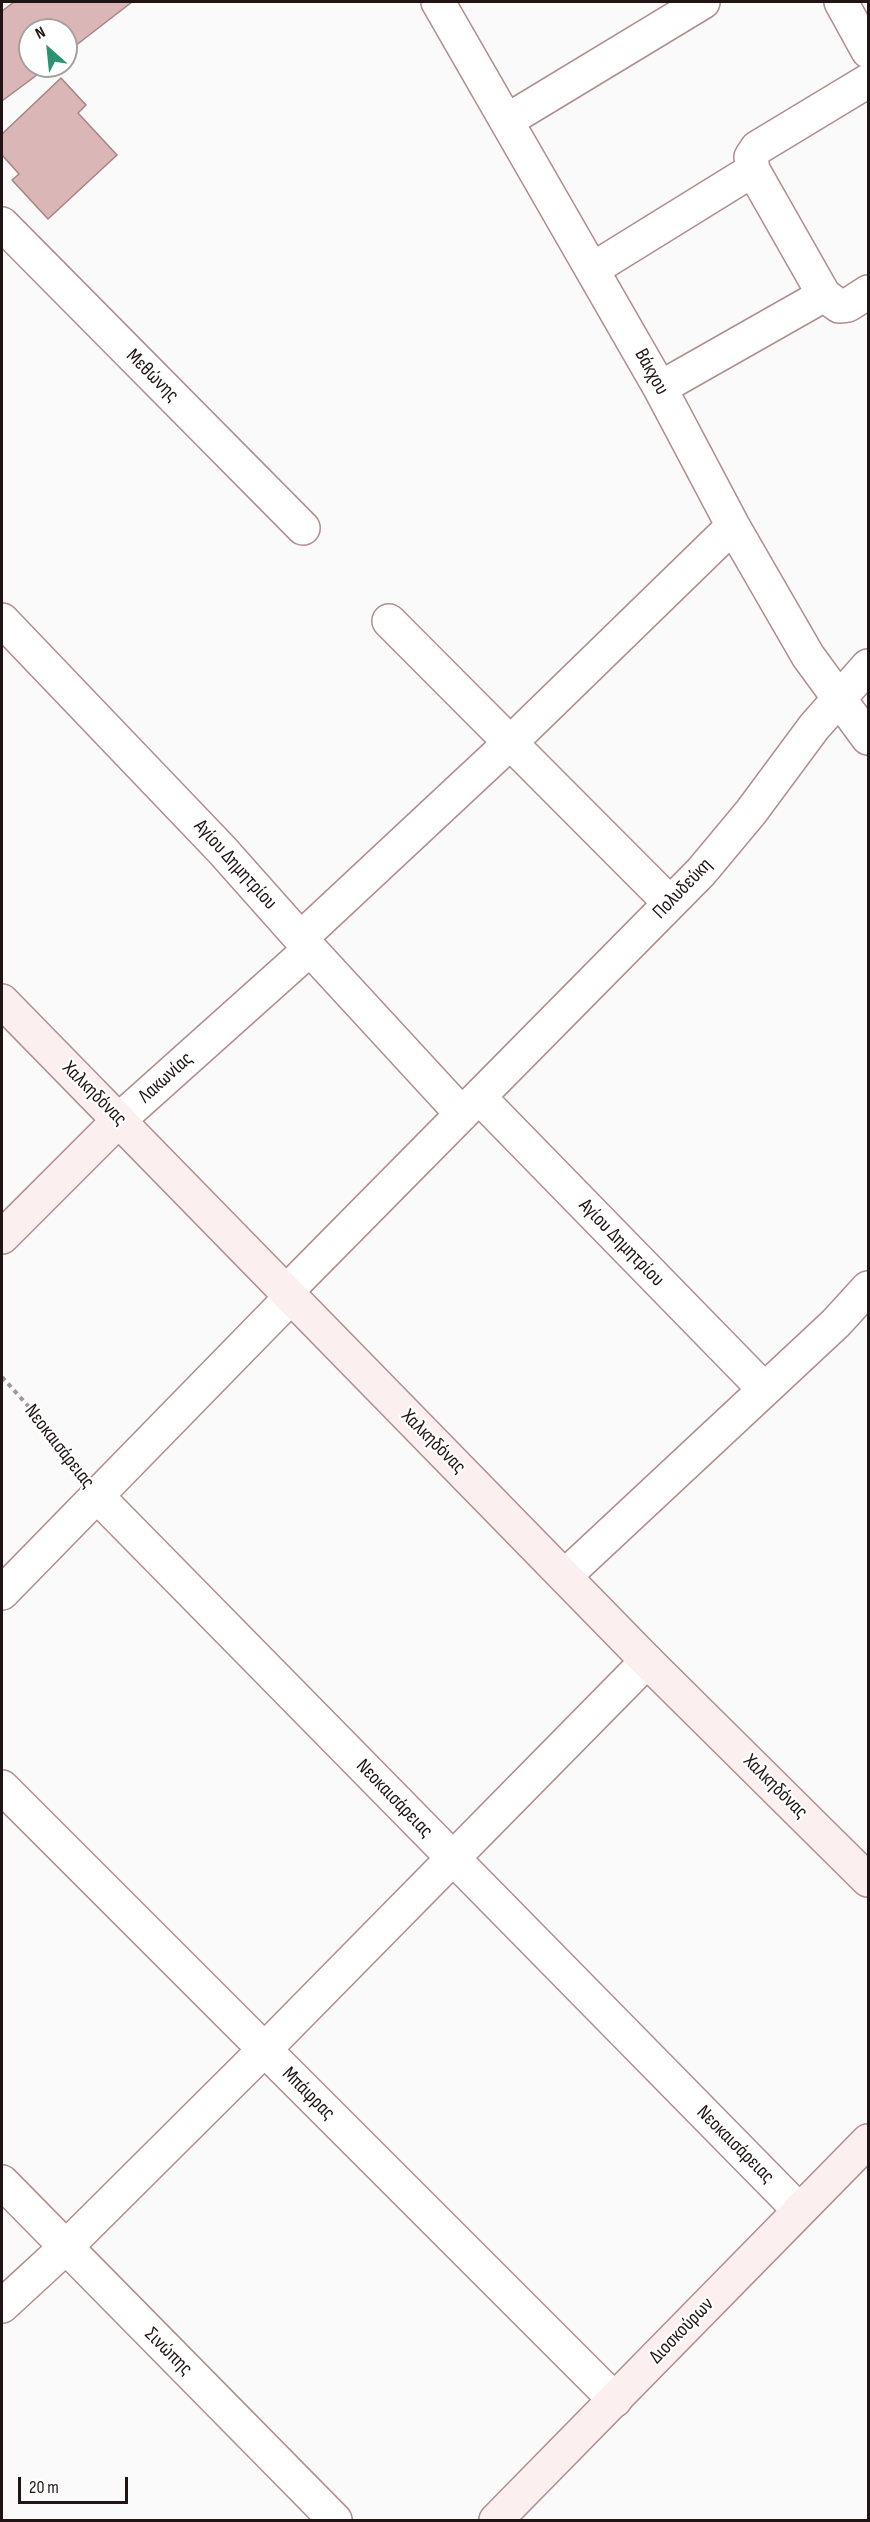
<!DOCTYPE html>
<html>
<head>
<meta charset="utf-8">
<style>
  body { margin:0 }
  #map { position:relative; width:870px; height:2522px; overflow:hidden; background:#fafafa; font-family:"Sofia Sans Condensed",sans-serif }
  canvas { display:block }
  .frame { position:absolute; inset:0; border:3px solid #211415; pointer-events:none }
  .north { position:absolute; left:18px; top:18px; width:60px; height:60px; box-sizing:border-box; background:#fff; border:2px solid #a6a1a1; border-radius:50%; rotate:333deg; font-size:16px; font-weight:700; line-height:24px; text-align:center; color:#211415 }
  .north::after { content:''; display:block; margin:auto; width:21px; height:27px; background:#2b9370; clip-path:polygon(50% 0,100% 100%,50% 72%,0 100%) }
  .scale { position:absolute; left:18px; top:2477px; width:110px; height:27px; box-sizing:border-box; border:3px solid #211415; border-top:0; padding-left:8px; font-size:18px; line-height:21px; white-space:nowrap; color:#211415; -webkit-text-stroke:4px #fff; paint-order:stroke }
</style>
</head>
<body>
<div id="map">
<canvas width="870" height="2522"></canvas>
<div class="frame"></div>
<div class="north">N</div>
<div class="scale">20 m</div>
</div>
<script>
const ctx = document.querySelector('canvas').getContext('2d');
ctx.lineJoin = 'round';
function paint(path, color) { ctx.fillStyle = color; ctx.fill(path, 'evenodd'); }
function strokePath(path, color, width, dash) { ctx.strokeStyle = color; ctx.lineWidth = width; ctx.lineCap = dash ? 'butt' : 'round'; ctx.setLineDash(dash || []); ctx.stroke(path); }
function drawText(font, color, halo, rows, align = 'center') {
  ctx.font = font + ' "Sofia Sans Condensed",sans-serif'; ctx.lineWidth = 4.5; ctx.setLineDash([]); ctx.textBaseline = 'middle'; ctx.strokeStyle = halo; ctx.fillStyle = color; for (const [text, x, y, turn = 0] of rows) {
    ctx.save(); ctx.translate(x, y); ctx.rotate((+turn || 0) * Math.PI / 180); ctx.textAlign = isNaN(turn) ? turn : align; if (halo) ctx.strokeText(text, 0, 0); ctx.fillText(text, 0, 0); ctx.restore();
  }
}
const building = new Path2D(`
  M14 2H132L66 53V30H30V66H49L2 101V11Z
  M61 78 86 105 78 113 117 155 48 219 12 180 19 174 2 155V134Z`);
const path = new Path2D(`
  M2 1377 30 1408 75 1466`);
const street = new Path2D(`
  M438 2 660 388 733 526 808 656 868 738
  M841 2 868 51
  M868 81 757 148 751 157 753 170 824 295 839 306 848 305 868 292
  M508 120 703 2
  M2 224 303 528
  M593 269 753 170
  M660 388 824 295
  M2 620 222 850 310 949 462 1114
  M389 621 670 903
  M301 938 512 741 733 526
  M479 1097 764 1389
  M119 1120 310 949
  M286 1292 701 872 751 812 814 727 868 666
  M98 1497 799 2210
  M565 1576 836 1323 868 1288
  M2 1593 291 1297
  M2 1787 615 2400
  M2 2182 335 2520
  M2 2306 65 2248 264 2050 647 1661`);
const secondary = new Path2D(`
  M2 1001 647 1661 868 1880
  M2 1237 119 1120
  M496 2520 868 2141`);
const streetNames = [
  ["Βάκχου",651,372,61],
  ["Μεθώνης",152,376,45],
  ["Αγίου Δημητρίου",235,865,48],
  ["Πολυδεύκη",683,889,-46],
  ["Λακωνίας",166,1078,-42],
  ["Χαλκηδόνας",94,1094,45],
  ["Αγίου Δημητρίου",621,1243,46],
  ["Χαλκηδόνας",433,1442,45],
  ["Νεοκαισάρειας",59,1447,52],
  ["Χαλκηδόνας",775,1787,45],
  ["Νεοκαισάρειας",394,1799,46],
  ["Μπάφρας",308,2094,45],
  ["Νεοκαισάρειας",735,2145,45],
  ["Διοσκούρων",682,2331,-46],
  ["Σινώπης",168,2352,45]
];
paint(building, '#dbb6b7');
strokePath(building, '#a58384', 1.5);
strokePath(street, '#b18d8e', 36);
strokePath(secondary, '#b18d8e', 36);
strokePath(path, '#9e9899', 4, [4.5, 4.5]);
strokePath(street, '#fff', 33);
strokePath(secondary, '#fbeff0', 33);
drawText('20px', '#211415', '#fff', streetNames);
</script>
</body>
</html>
